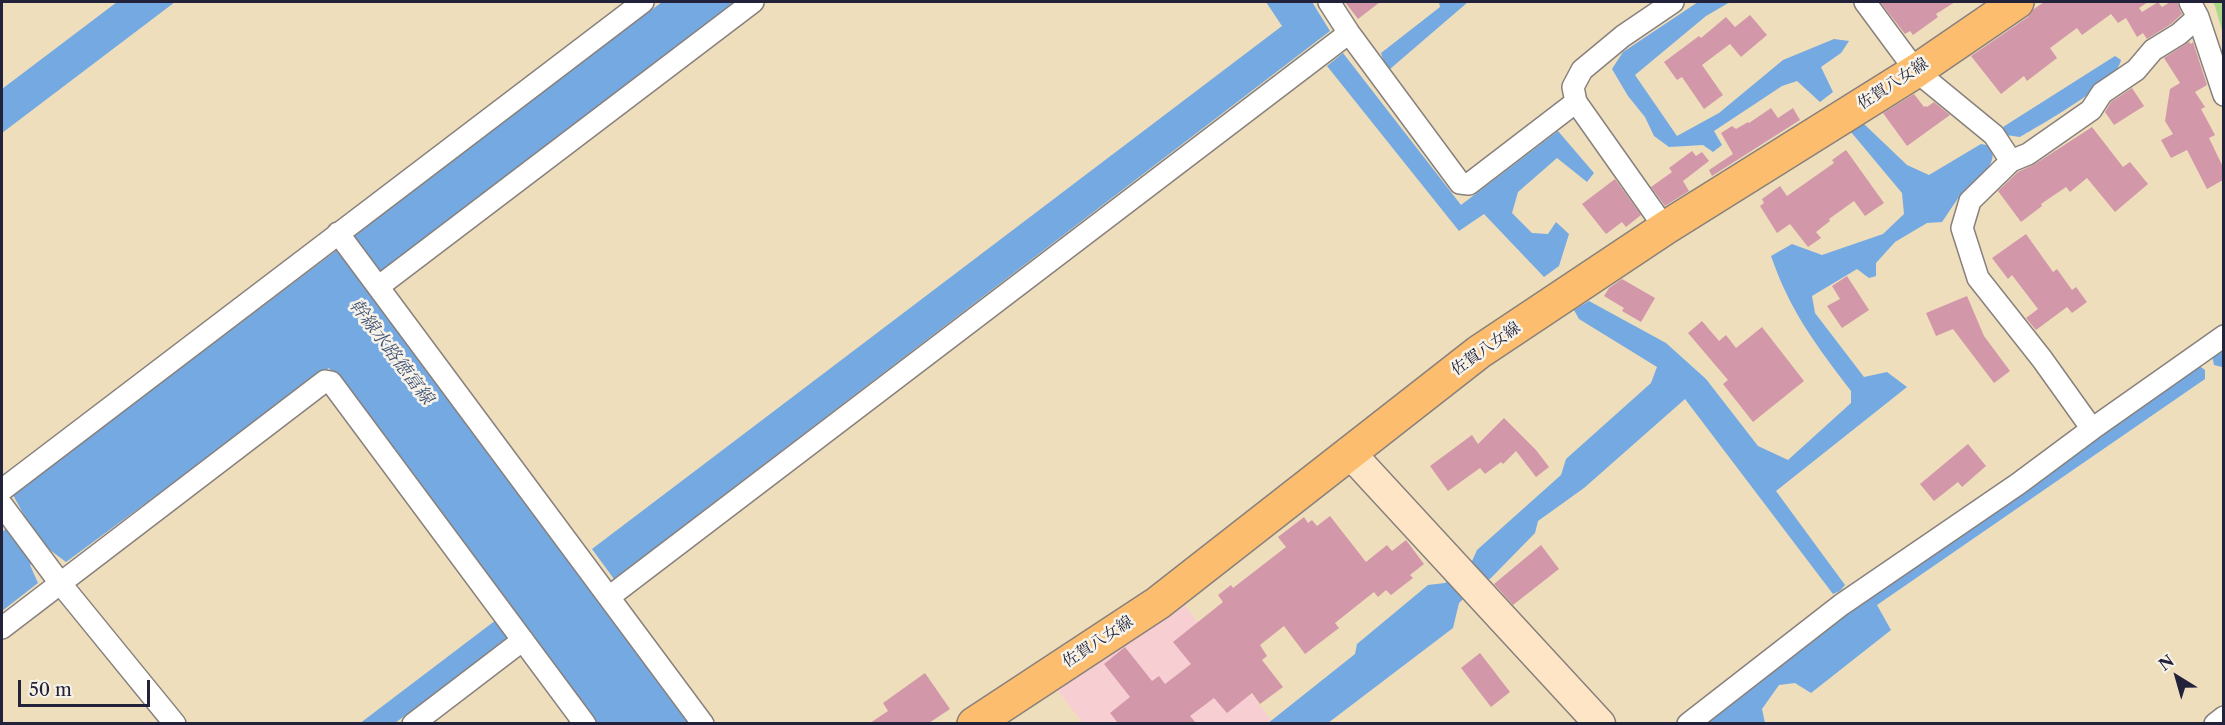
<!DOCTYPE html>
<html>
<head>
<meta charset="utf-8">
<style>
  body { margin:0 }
  #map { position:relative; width:2225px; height:725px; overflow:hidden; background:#eedebc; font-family:"Libre Caslon Text",serif }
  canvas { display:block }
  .frame { position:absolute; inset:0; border:3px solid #22223b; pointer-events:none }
  .north { position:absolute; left:2147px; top:647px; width:60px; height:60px; -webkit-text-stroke:4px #f7f3e8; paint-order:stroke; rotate:323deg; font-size:16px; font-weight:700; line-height:24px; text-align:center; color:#22223b }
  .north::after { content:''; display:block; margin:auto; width:21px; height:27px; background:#22223b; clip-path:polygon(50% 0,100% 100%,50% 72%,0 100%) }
  .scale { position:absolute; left:18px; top:680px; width:132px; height:27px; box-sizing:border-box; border:3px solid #22223b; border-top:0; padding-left:8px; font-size:18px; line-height:21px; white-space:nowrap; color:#22223b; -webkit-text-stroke:4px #f7f3e8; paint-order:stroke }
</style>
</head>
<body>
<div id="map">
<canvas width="2225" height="725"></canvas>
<div class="frame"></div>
<div class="north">N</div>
<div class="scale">50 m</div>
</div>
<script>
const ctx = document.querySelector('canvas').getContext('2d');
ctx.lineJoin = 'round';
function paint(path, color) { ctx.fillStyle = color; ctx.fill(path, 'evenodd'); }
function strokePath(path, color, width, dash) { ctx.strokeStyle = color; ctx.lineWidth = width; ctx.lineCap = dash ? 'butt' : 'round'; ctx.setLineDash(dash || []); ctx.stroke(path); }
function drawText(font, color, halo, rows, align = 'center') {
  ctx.font = font + ' "Libre Caslon Text","Noto Serif JP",serif'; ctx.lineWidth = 5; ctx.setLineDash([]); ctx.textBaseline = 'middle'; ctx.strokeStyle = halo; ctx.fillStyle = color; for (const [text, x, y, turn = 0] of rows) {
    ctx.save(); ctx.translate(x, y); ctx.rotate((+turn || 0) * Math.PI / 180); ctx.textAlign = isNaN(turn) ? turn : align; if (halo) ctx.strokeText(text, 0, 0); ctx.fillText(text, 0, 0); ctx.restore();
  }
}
const built = new Path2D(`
  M1184 604 1273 723H1083L1054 686Z`);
const green = new Path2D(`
  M2213 2H2223V34L2215 6Z`);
const water = new Path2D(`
  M117 2H175L2 133V89Z
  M662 2H737L380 272 353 236Z
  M1266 2H1312L1330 31 614 579 592 549 1282 26Z
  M1439 2H1468L1390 69 1384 62 1381 53 1440 7Z
  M1698 2H1730L1706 16 1635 75 1677 136 1719 113 1783 60 1834 39 1849 41 1841 53 1821 67 1833 92 1820 102 1797 81 1782 86 1714 131 1722 145 1713 152 1703 145 1669 147 1654 136 1645 117 1628 96 1612 69 1623 52Z
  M1343 53 1461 205 1558 131 1594 173 1587 182 1557 158 1518 192 1512 213 1532 233 1548 234 1556 222 1569 234 1559 266 1544 277 1484 214 1459 231 1327 66Z
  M2115 56 2121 60C2118 82 2040 125 2020 137L2006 135 2003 127Z
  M1864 124 1907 165 1929 175 1981 144 1991 146C1999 167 1976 179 1964 191 1956 200 1949 212 1942 222L1927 223 1895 242 1876 263V276L1869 278 1857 269 1812 296 1815 313 1864 377 1887 372 1907 387 1776 491 1845 585 1840 591 1833 594 1685 399 1584 488 1538 521 1535 533 1490 579H1484L1459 603 1453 628 1328 723 1267 724 1355 654 1357 644 1428 585 1445 583 1472 561 1477 550 1561 475 1566 459 1651 383 1657 367 1579 319 1574 310 1589 301 1666 343 1706 379 1758 446 1788 460 1851 403V391C1816 345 1790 311 1771 256L1792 244 1822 255 1883 234 1904 214 1902 193 1851 132Z
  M337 250 690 723H595L329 368 66 562 50 550 30 565 38 583 2 611V530L3 531 24 515 13 495Z
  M2223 347V366L2222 367 2214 365 2212 355Z
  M2198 365 2205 370V379L1877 605 1891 630 1811 693 1795 683 1779 685 1762 709 1765 723 1706 724 1852 608Z
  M496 620 509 638 395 723 359 724Z`);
const building = new Path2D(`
  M1345 2H1380L1358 19Z
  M1880 2H1955L1936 14 1938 17 1913 35 1910 31 1905 34Z
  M2044 2H2148L2139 8 2142 12 2158 2 2162 7 2170 2H2177L2182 14 2171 24 2147 39 2143 33 2137 37 2126 18 2118 23 2111 14 2082 35 2077 28 2050 48 2057 58 2027 81 2024 76 2001 94 1971 56 2028 17 2034 9Z
  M1750 15 1767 35 1741 57 1730 44 1702 65 1723 95 1704 109 1682 77 1677 80 1664 62 1699 36 1701 38 1726 17 1735 27Z
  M2189 42 2191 44 2193 42 2207 85 2195 92 2205 107 2201 109 2215 135 2209 138 2223 167V180L2207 189 2187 150 2171 158 2161 140 2173 134 2165 121 2170 89 2180 83 2164 58Z
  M2132 88 2144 106 2114 125 2105 112 2111 102Z
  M1914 94 1924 107 1926 106 1927 107 1934 102 1950 115 1907 146 1883 113Z
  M1771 108 1778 118 1793 108 1800 120 1712 176 1709 170 1733 154 1721 133 1732 126 1736 129 1748 122 1749 123Z
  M2092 127 2123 167 2130 162 2148 184 2115 212 2087 178 2070 192 2066 187 2041 204 2042 206 2021 222 1998 191 2018 172 2035 164Z
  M1846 150 1884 203 1865 216 1854 201 1829 219 1830 221 1816 232 1821 238 1808 247 1790 224 1777 233 1760 206 1764 203 1762 199 1780 186 1787 196 1834 163 1832 160Z
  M1692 151 1696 156 1702 152 1709 161 1683 181 1689 191 1665 206 1651 187 1672 172 1669 168Z
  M1615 179 1641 215 1626 227 1622 222 1606 234 1582 204Z
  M2026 234 2053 272 2057 269 2072 290 2076 287 2087 302 2072 313 2067 307 2036 330 2026 318 2038 309 2012 275 2008 279 1992 258Z
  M1847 276 1869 310 1842 328 1827 306 1840 299 1832 286Z
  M1622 279 1655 298 1641 322 1622 311 1624 308 1604 296 1609 288Z
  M1967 296 1984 336 2010 371 1994 383 1953 329 1936 336 1926 313Z
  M1702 321 1719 341 1726 335 1736 348 1762 327 1804 381 1753 422 1723 384 1728 380 1688 333Z
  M1504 418 1536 450 1549 467 1536 477 1516 451 1503 464 1501 462 1485 474 1480 468 1448 491 1430 466 1472 435 1478 444Z
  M1968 444 1986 466 1962 487 1958 482 1934 501 1920 484Z
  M1330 516 1366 562 1387 545 1392 551 1406 540 1424 564 1410 575 1413 578 1391 595 1386 590 1378 597 1374 592 1335 623 1339 628 1305 654 1284 626 1260 645 1267 656 1262 660 1283 687 1260 704 1252 693 1227 713 1214 698 1190 716 1196 723H1118L1110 713 1130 697 1104 664 1125 647 1152 681 1159 676 1165 684 1191 664 1173 642 1223 602 1218 595 1231 585 1233 588 1286 547 1278 537 1304 517 1308 523 1312 520 1317 526Z
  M1541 545 1559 569 1513 605 1494 584Z
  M1480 653 1510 692 1491 707 1461 668Z
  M925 673 950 709 929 723H870L888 711 883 703Z`);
const street = new Path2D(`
  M1329 2 1349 33 1460 183 1469 184 1576 102 1573 87 1582 70 1623 36 1673 2
  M2190 2 2198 17 2224 95
  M1576 102 1665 228
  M2011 161 2028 154 2091 110 2102 93 2136 70 2153 50 2179 34 2198 17
  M338 233 703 724
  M378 287 753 2
  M2092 429 2224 336
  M2 490 643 2
  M2 505 60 583 175 724
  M609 597 1349 33
  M2 628 325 381 331 382 585 724
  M413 724 523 640
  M1688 724 1841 605 2018 484 2092 429 2042 359 1978 278 1962 228 1970 201 2011 161 1994 135 1916 71 1865 2
  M2215 724 2224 717`);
const secondary = new Path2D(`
  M1349 452 1600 724`);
const primary = new Path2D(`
  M974 724 1158 603 1479 352 1665 228 1916 71 2017 2`);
const streetNames = [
  ["佐賀八女線",1893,84,-33],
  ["佐賀八女線",1486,349,-35],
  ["佐賀八女線",1098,642,-33]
];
const waterNames = [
  ["幹線水路徳富線",391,352,53]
];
paint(built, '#f7cfd3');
paint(green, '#aada88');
paint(water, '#74a9e2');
paint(building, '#d397aa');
strokePath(street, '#88807c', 24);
strokePath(secondary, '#88807c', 33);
strokePath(primary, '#88807c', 36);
strokePath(street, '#fff', 21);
strokePath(secondary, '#fee5c5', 30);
strokePath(primary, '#fcbd6f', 33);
drawText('16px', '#22223b', '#f7f3e8', streetNames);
drawText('italic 18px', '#3f5175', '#f7f3e8', waterNames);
</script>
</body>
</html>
